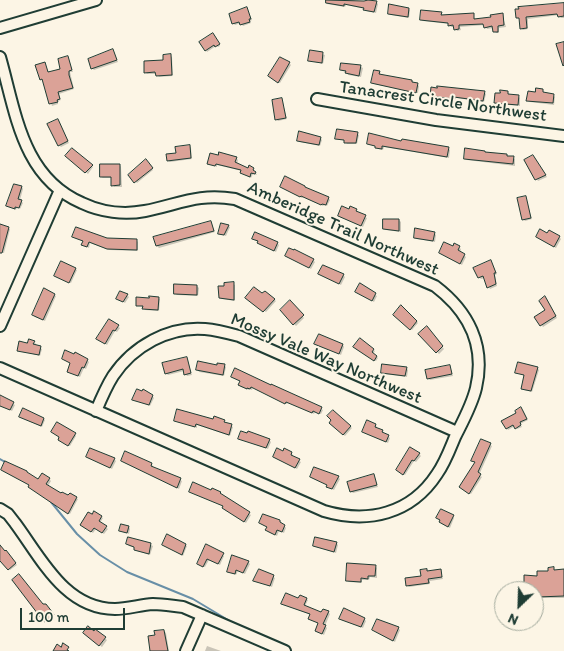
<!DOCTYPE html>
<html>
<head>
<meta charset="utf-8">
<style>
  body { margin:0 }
  #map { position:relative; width:564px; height:651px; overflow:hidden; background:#fcf5e5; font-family:Itim,sans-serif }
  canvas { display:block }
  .north { position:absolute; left:494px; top:581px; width:50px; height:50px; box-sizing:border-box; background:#fcf5e5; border:1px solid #a4ab9e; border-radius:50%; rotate:204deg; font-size:14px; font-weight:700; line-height:20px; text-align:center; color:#1f3d34 }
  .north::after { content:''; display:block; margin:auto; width:18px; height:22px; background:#1f3d34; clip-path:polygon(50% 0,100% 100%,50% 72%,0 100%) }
  .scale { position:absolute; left:20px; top:608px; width:105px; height:22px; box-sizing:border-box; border:2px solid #1f3d34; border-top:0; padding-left:6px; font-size:15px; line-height:18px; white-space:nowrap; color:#1f3d34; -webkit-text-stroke:4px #fcf5e5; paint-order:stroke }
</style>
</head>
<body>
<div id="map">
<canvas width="564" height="651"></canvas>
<div class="north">N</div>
<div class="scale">100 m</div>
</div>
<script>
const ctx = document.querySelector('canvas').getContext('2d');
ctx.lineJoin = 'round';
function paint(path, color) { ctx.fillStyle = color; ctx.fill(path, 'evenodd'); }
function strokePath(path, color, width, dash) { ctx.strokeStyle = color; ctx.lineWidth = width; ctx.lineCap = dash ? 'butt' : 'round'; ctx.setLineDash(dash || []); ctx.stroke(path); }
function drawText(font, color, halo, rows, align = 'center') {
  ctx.font = font + ' Itim,sans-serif'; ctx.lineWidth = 4; ctx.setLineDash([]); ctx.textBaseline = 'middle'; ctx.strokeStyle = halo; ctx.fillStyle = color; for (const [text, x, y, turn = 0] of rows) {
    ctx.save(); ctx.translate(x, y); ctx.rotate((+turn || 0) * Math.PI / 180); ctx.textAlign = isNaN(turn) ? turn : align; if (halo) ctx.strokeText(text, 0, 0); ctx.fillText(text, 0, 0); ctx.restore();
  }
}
const shadow = new Path2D(`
  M325 0H352L365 3 376 2 378 4 376 13 366 11 365 9 346 5 345 7 327 4Z
  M564 5V18H561L559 15 528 19V29L523 30 521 28V19L517 18 520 10Z
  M247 9 252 20 250 21 251 23 243 26 241 23 235 25 233 23Z
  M409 9 410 10 409 18 391 15 389 14Z
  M441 13 443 16 473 14 475 20 492 18 502 14 506 27 499 28V33H496L493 28 487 29 485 25 460 27 461 30 457 31 455 27H451L449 24 423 21 421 19Z
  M214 36 220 46 218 47 216 46 207 52 206 50Z
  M113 50 118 62 94 70 92 68Z
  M311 51 325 55 323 64 309 60Z
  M170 56 172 57 173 76 159 77 157 74H147L145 72 164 61Z
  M68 57 73 72H70L74 89 59 94 61 100 58 101V104L52 106 43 81 41 79 45 63 49 73 62 70Z
  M289 63 291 65 280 83 271 78Z
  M342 65 361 67 363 68 361 77 348 75 347 72 343 71 341 70Z
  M374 71 380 72 381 76 412 81 417 84 419 86 418 93 374 84 372 82Z
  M542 90 544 94 553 95 555 97 554 105 530 102 528 100Z
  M484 92 486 94 484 102 456 98 455 100 433 97 431 95Z
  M507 92 509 95 518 96 520 98V106L497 104 496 102Z
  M282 100 287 119 278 121 276 119Z
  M58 120 69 143 61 147 59 145Z
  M357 134 359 135 357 144H347L345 141 336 138Z
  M320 138 322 140 320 146 300 142 299 141Z
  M403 140 449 149 450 150 449 158 384 147 383 150 378 149 376 146 369 144 403 142Z
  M189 146 191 148 192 159 170 162 168 161Z
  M72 149 93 167 88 174 66 156Z
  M506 155 515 159V166L467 160 465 158Z
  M236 158 238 160 237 164 249 169H253L257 175 253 174 251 178 243 174 242 171 217 165V167L209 164Z
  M526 160 542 169 547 177 538 181Z
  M146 161 153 170 137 183 130 175Z
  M120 165 121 167 122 187H114L113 185 112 178H103L101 177Z
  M22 187 23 189 20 200 23 203 20 209 17 207 16 210 9 207 8 206Z
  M281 187 328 198 330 200 327 206 324 205 323 206 303 197 302 198Z
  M525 197 532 219 525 221 523 219Z
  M350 210H356L357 213 367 218 363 227 339 216Z
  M399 220 401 222V232L386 230 384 229Z
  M211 222 215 232 159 248 157 246 155 237Z
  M0 225 10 229 4 253 0 252Z
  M228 226 230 227 226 236 222 235 220 233Z
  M434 233 436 235 435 242 417 239 415 237Z
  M73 237 136 240 138 242V251L109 250 90 243 89 248 85 246 84 242Z
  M559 237 561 239 556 248 539 238Z
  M254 238 277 243 279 245 276 252 260 244Z
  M455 245 461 249 460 252 466 257 462 265 442 254 453 248Z
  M286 256 313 260 315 262 311 269Z
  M491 261 497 274 495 275 497 286 490 289 485 278 481 279 479 277Z
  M75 269 77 270 71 283 58 277Z
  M322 275H343L345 277 341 285Z
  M233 284 235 285V301L222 299 220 297 226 287Z
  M360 285 377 296 374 302 358 293Z
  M197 286 199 288 198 296 177 295 175 293Z
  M265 292 276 301 266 312 249 300 263 295Z
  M54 295 56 296 45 321 35 317 33 315Z
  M127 295 129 297 125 303 118 299Z
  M158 298 160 299 159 311 145 310 144 307 137 305Z
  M547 299 557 318 543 327 536 318 547 311Z
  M290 302 304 318 296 326 281 310Z
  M401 307 418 323 412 330 394 315Z
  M109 321 120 328 117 332 115 331 107 345 100 340Z
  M427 328 444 349 439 354 420 334Z
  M34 342 36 344 35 346 42 349 40 356 18 350Z
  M318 345H343L344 347 341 355Z
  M356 348 373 350 375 351 373 354 378 358 376 361Z
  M63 359 87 360 89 362 86 369 84 368 80 377 70 373 71 363Z
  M186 359 192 375 187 376 184 371 168 375 166 373Z
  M224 365 226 367 224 376 199 372 198 370Z
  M450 366 453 376 430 380 428 378Z
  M406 368 408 370 407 377 384 374 382 372Z
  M537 368 539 370 532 392 524 390 522 388 525 376 516 372Z
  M232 377 272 386 323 410 321 414 315 412 314 414 288 402 287 404 253 387 252 390 249 389V390L241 387 239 385 241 382Z
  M152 396 154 398 150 406 134 400Z
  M0 397 15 405 12 411 0 406Z
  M523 410 528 420 520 424 522 427 517 429 515 426 508 430 507 428Z
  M333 412 352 428 345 436 330 423Z
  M22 418 44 419 45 420 42 427Z
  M175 420 231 426 233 427 230 436 197 425V428Z
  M367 422 376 425 377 428 383 431 384 434 390 438 388 443 363 432Z
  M75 434 76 436 70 446 61 441Z
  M240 439 269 440 271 442 268 449Z
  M481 440 492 446 479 475 482 477 471 494 462 489 476 463 473 460Z
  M291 453 293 455 292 457 301 462 297 469 274 457Z
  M419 454 421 456 416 462 414 461 405 475 398 470Z
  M88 457 114 459 116 461 112 469Z
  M122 461 152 464 153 467 182 481 179 489Z
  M2 470 39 480 49 479 51 481 48 486 62 495 78 499 70 514 31 488 30 485Z
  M373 475 378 487 353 493 351 491Z
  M338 477 340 479 334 490 329 488 328 486Z
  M191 492 221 496 251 515 246 523 225 509 224 506Z
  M453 516 454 518 450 528 442 524 438 518Z
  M101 517 103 518 100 523 108 529 104 534 96 529 93 533 83 526Z
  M280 521 286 528 284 533 279 531 277 536 268 532 267 530 268 528 260 523Z
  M129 527 130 529 129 534 121 531Z
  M129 538 151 545 153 546 150 555 137 551 136 548 129 546 127 544Z
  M336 543 338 545 336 553 314 546Z
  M163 545H185L187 546 183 556Z
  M207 546 224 556 220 565 209 560 205 567 200 565Z
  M0 548 8 553 17 565 10 570 0 557Z
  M248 562 250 564 245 574 238 571 236 575 228 571Z
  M375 566 377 568V578L370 577 369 580H362V583L349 582 347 580Z
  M554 569 556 571H564V598H540L538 594H534L538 577Z
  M259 570 275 578 272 587 255 581Z
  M426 570 428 572 440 570 443 579 430 581V584L409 587 408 586 422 577Z
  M13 580 43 605H46L54 618 47 623Z
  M299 599H306L308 600 305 606 322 613 328 612 330 614 325 626 327 628 324 635 316 631 319 623 310 619 311 615 285 605Z
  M340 619H364L366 621 363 628Z
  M398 628 400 630 395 642 382 635Z
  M96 631 107 640 102 647 86 635Z
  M164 631 166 633 169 651H151L156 636Z
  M207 646 221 651H205Z`);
const stream = new Path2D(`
  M0 459 7 463
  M51 502 77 534 100 555 127 572 193 599 238 626`);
const building = new Path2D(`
  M326 0 364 1 368 0 377 1 374 12 363 10 364 8 344 4V6L326 3Z
  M564 3V16L558 17 557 14 526 17 527 28 520 29 519 18H516L515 9H519L518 7Z
  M389 4 409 8 408 17 388 14Z
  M247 7 251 19H249L250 22 240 25 239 22 232 24 229 14Z
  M421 10 442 12 441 15 474 13V19L491 17 490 15 503 13 504 25 498 26V32H493L492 26 484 28 483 24 459 25V29L454 30 453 25 448 26V23L420 20Z
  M213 33 220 44 215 47 214 45 205 51 199 42Z
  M564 42V65L563 66 556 44Z
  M113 49 117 60 91 69 88 59Z
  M310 50 323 52 322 63 308 61Z
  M171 54 172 75 156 76 155 72 144 73V61L163 60V55Z
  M68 56 72 70 69 71V75L73 88 58 92 60 99 57 100 58 102 49 104 42 79 40 80 35 65 45 62 48 72 60 69 58 59Z
  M280 57 290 62 278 83 268 76Z
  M341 63 361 65 359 76 345 73 346 71 340 70Z
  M374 70 380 71 379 74 412 80V82L418 83 416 93 371 83Z
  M437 86 485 91 483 101 454 97V99L430 96 431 87 437 88Z
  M536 88 543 89V92L554 94 553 103 526 101 528 91 535 92Z
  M500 90 508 91V94L519 95 518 105 494 103 495 93H500Z
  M282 98 286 118 275 120 272 100Z
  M58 119 68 141 58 146 47 124Z
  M337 129 358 132 356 143H344V140L335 139Z
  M299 131 321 137 319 145 297 141Z
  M369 133 401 141 402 139 449 147 447 157 382 146V149L375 148V146L367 144Z
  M190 145 191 158 167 161 166 154 176 153 175 147Z
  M72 148 93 165 85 173 65 156Z
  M465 148 485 151V152L507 154V156H514L513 164 464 159Z
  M219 152 237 157 235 162 248 168 249 165 254 168 253 170 256 172 255 174 251 173 250 177 240 173 241 170 216 164 215 166 207 164 210 153 218 155Z
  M533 155 546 175 535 180 524 160Z
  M146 159 153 168 134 183 128 175Z
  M100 164H120V185L111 186V177H100Z
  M285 176 305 186V187L329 197 326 205 322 204 321 205 301 196 300 197 280 187Z
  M14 184 22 186 18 199 22 200 19 208 15 207V209L6 206Z
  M526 196 531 218 522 220 517 198Z
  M342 206 349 209 350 206 357 209 356 211 366 215 361 226 338 216Z
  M383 219H399V231L383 229Z
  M211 221 214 231 156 246 153 237Z
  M221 223 229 225 224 235 218 234Z
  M0 224 9 227 2 253H0Z
  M76 227 107 238 137 239V250L107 249 89 242 87 247 81 245 83 241 72 237Z
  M415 228 435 232 433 241 414 238Z
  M540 229 547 233 549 230 560 236 554 247 536 237Z
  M255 232 278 242 274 251 257 243 258 241 252 239Z
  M444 242 453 246 454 243 460 246 458 250 465 254 460 264 439 253Z
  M289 248 294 250V249L314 259 309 268 285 256Z
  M491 260 496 273H494L496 284 487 288 483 276 478 278 473 268Z
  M61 261 76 268 69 283 54 276Z
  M323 265 344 274 339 284 318 274Z
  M234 282V300L219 298 218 286H224V283Z
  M360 283 376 293 372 301 355 292Z
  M174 284 197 285V295L174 294Z
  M254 287 262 293 265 291 275 299 263 312 245 298Z
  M44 288 55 294 43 320 32 315Z
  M120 291 128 294 123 302 116 299Z
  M149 296 159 297 158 310 142 309 143 306H136V297L149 298Z
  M545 296 556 316 540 326 534 317 545 310 539 301Z
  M290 300 304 315 293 325 280 310Z
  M401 305 417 321 410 330 393 315Z
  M109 319 119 325 115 331 113 330 105 344 96 339Z
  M427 326 443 346 436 353 418 334Z
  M319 334 343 344 339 354 314 344Z
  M360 338 374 349 372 352 377 356 374 361 353 347Z
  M29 339 35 341 33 344 41 346 39 355 17 351 19 341 27 343Z
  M65 350 74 354 75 352 88 359 84 368 82 367 78 376 67 372 70 363 62 359Z
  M187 357 191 373 184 375 183 369 165 374 162 363Z
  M198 361 217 365V363L225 364 223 375 196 370Z
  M518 362 538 367 531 391 521 389 524 375 515 373Z
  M382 364 407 367 405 376 381 373Z
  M450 365 452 374 427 379 425 370Z
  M235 368 271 385V384L322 407 319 414 313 411 312 413 286 402 285 404 251 387 250 389 247 388V389L238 385 240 381 231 377Z
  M137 389 142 391 143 389 153 395 149 405 132 400Z
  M0 395 14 402 10 410 0 406Z
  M521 407 527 419 520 422 521 425 515 429 513 425 506 429 501 421 516 413 515 411Z
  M23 408 44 418 41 426 19 417Z
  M177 409 213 419 214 416 225 420 224 422 232 424 229 435 196 424 195 427 174 421Z
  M333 410 351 426 343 435 329 423 331 420 327 416Z
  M367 420 376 424 375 427 383 430 382 432 389 435 386 442 362 432Z
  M57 422 76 433 68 446 58 440 59 437 51 432Z
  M241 431 247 433 248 431 270 439 266 448 238 439Z
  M481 439 491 443 478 472 481 474 469 494 459 487 475 462 471 461Z
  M410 447 420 453 414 461 412 460 403 475 396 470Z
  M90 448 115 458 110 468 86 457Z
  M277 448 283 451 284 448 292 452 291 455 300 459 295 468 273 457Z
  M125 451 152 463 151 466 181 478 177 488 121 461Z
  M5 461 27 471V472L38 479 42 473 50 478 46 484 61 493 62 492 68 495 70 493 77 497 68 514 28 487 29 485 1 470Z
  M314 467 339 476 332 489 326 487 327 485 310 477Z
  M374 474 377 485 350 492 347 482Z
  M193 482 211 490 212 488 221 492 220 493 250 512 244 522 222 508 223 506 189 492Z
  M441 509 454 515 448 527 439 522 440 520 436 518Z
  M94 511 102 516 99 521 107 526 102 533 94 528 91 532 80 525 88 512 92 514Z
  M263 514 280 520V522L285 525 282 532 277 530 275 535 265 530 267 527 259 523Z
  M121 524 129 526 127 533 119 531Z
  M167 534 186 544 182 555 162 545Z
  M128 537 151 543 149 554 134 550V547L126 544Z
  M315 537 337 542 334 552 313 546Z
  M206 544 224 553 218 564 207 559 203 567 197 564Z
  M0 545 5 551 6 550 16 563 8 570 0 561Z
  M232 555 249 561 243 573 236 570 235 574 227 572Z
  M347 563 376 565 375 576H368V579L361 578V582L346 581Z
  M554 567V570L564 569V596L537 597V592H534V591H524V575L537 576V571H548V568Z
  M259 569 274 575 270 586 253 581Z
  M427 569V571L441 569 442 577 428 579 429 583 406 586 405 578 421 576 420 570Z
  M19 574 43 604H46L53 613 54 615 44 622 12 580Z
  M286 593 298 598 300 595 307 598 304 605 321 612 323 609 329 611 323 624 326 625 322 634 315 631 318 623 308 619 310 614 281 604Z
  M344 608 365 618 361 627 339 619Z
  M377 619 399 627 393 641 372 630Z
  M88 626 94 631 95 629 106 637 99 646 83 633Z
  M164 630 168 651H150L148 636 155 635 154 631Z
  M63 643 69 647 67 650 69 651H53L57 644 61 647Z`);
const minor = new Path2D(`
  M0 28 96 0
  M0 57C16 113 22 177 82 203 101 212 124 215 145 211 180 204 198 193 235 199L435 286C468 311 486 345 476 388 472 405 463 421 455 437 450 449 445 463 437 474 411 514 368 524 324 511L0 368
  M317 99 436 120 564 136
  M0 326 60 190
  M96 411C101 399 106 387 113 376 133 346 169 326 205 329 217 330 228 333 239 336L457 432
  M0 509 8 514 15 523C41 558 65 609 115 609 127 609 140 605 153 604 163 604 173 606 183 607L285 651
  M186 651 202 615`);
const streetNames = [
  ["Tanacrest Circle Northwest",443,102,8],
  ["Amberidge Trail Northwest",343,229,24],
  ["Mossy Vale Way Northwest",326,359,23]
];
paint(shadow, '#0003');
strokePath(stream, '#688fa7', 2);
paint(building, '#dba297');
strokePath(building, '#1f3d34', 1);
strokePath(minor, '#1f3d34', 14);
strokePath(minor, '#fcf5e5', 10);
drawText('18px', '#1f3d34', '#fcf5e5', streetNames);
</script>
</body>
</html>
